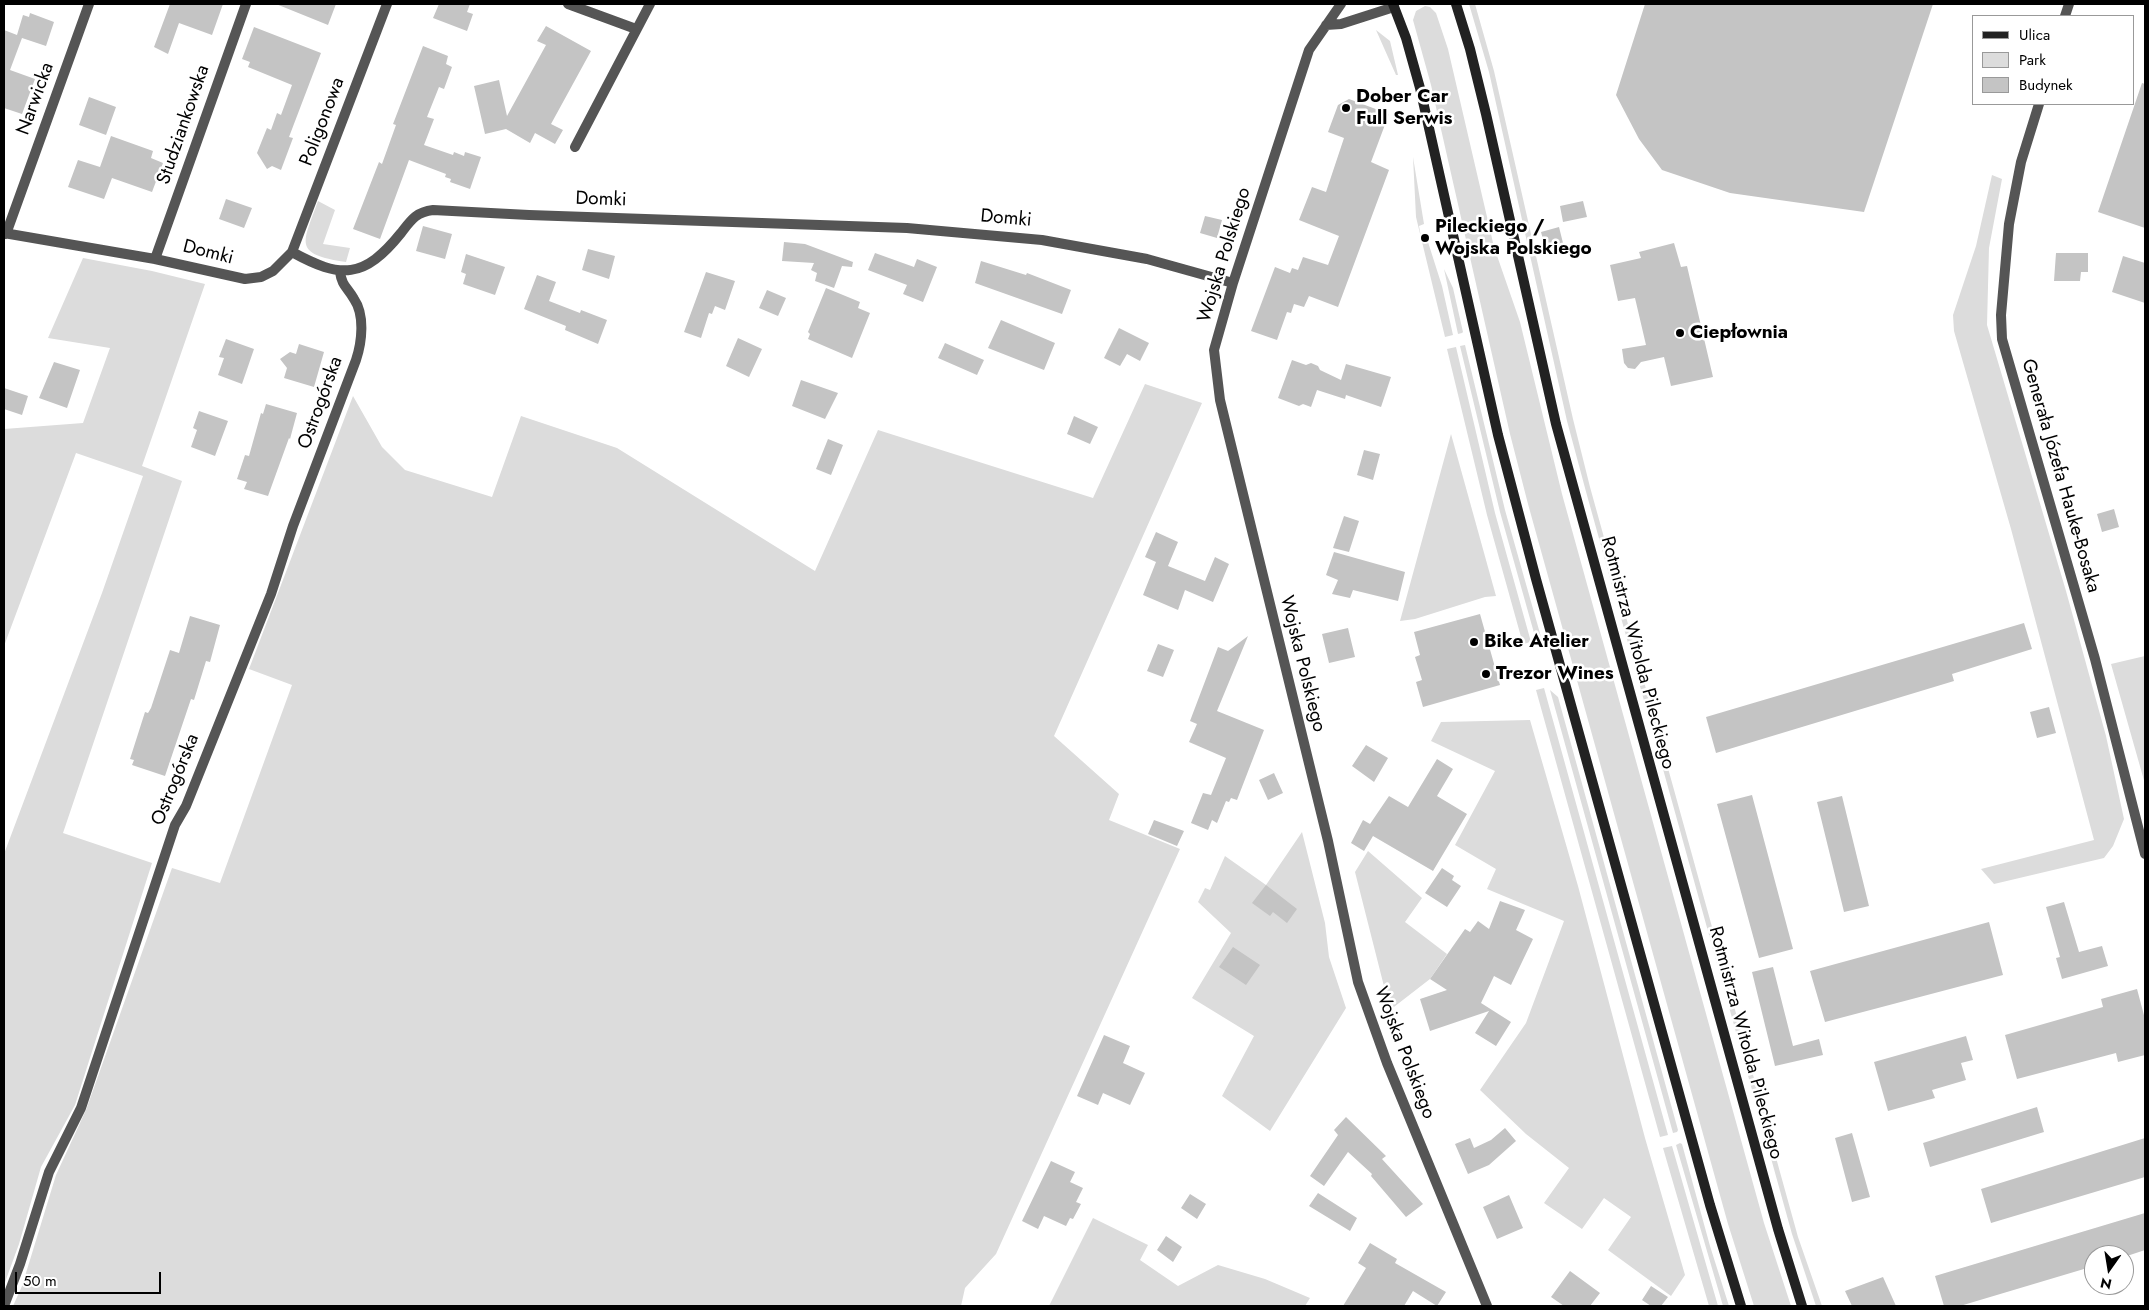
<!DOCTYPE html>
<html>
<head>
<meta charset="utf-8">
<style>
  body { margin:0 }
  #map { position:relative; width:2149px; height:1310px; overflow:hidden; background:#fff; font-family:Jost,sans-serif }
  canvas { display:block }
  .frame { position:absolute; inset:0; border:5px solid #000; pointer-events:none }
  .legend { position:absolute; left:1972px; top:15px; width:162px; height:90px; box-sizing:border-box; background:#fff; border:1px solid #999; margin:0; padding:6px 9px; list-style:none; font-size:15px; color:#000 }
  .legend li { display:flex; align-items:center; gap:10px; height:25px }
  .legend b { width:25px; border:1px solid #999 }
  .north { position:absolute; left:2084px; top:1245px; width:50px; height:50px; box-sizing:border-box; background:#fff; border:1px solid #999; border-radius:50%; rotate:193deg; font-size:14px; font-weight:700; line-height:20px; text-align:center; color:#000 }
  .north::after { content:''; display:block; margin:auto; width:18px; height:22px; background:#000; clip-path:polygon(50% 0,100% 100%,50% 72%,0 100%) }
  .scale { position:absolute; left:15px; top:1272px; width:146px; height:22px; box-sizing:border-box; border:2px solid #000; border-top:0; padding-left:6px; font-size:15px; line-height:18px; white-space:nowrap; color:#000; -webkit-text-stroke:4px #fff; paint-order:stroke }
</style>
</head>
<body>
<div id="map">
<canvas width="2149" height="1310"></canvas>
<div class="frame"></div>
<ul class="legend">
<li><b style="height:6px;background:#222"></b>Ulica</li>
<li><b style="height:14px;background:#dcdcdc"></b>Park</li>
<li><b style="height:14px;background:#c4c4c4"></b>Budynek</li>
</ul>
<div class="north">N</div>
<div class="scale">50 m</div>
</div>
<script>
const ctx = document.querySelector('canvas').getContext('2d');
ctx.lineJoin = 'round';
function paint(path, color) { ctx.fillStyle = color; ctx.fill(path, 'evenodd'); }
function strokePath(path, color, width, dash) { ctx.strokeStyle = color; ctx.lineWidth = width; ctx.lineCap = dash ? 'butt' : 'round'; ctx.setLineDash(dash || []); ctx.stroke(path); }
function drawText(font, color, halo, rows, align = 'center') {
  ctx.font = font + ' Jost,sans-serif'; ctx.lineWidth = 5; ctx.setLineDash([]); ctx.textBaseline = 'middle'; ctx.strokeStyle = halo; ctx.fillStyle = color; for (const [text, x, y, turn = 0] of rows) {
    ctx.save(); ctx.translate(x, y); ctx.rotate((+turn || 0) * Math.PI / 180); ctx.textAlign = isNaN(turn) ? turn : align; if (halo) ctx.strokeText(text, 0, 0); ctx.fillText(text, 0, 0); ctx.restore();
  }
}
const green = new Path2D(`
  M1469 4H1475L1494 71 1573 419 1590 487 1798 1237 1822 1306H1816L1792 1234 1585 488 1567 421 1489 72Z
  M1425 6 1430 7 1436 13 1448 49 1494 247 1520 322 1562 494 1764 1223 1791 1306H1754L1728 1224 1528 504 1510 434 1431 85 1413 20 1416 11Z
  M1376 30 1390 41 1398 75H1396Z
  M1413 157 1424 224 1419 226 1422 242H1428L1442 286 1453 335 1445 337 1416 217Z
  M1992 175 2002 179 1989 248 1987 325 2066 591 2106 736 2124 819 2113 846 2104 858 1994 884 1981 869 2094 840 2011 529 1954 331 1953 315 1976 246Z
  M318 201 335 210 323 244 350 248 346 262C292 254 303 243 318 201Z
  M83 258 152 271 205 284 142 466 182 481 63 833 152 863 75 1105 41 1167 19 1244 4 1285V854L102 593 143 476 76 453 4 646V429L83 423 110 348 48 338Z
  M1444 269 1453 288 1463 332 1462 333 1458 334Z
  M1465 345 1505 510 1541 637 1536 640 1500 512 1460 346Z
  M1456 347 1495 513 1531 642 1523 644 1487 515 1447 349Z
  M1145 384 1202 403 1054 736 1119 794 1109 820 1180 849 996 1254 965 1288 961 1306H13L22 1286 56 1175 86 1110 172 868 220 883 292 685 249 669 353 396 382 447 405 470 492 497 521 416 617 448 815 571 878 430 1093 498Z
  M1451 434 1496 596 1485 597 1415 619 1400 621Z
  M2145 656V784L2111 664Z
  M1544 688 1668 1135 1660 1137 1536 690Z
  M1550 690 1558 697 1678 1130 1677 1132 1673 1133Z
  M1530 720 1578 886 1645 1138 1685 1275 1671 1296 1608 1250 1631 1217 1604 1198 1582 1229 1544 1203 1569 1168 1526 1134 1480 1090 1526 1023 1564 921 1487 889 1496 869 1455 845 1495 771 1431 741 1441 722Z
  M1302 832 1325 923 1329 957 1346 1008 1270 1131 1222 1096 1254 1036 1192 998 1231 933 1198 902 1205 888 1210 890 1225 856 1266 885Z
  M1368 851 1422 898 1405 922 1447 954 1430 979 1390 1010 1355 872Z
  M1680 1143 1682 1144 1710 1246 1729 1306H1723L1676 1145Z
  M1672 1146 1718 1306H1709L1663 1148Z
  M1093 1218 1148 1245 1140 1260 1178 1286 1218 1265 1265 1279 1310 1298 1305 1306H1049Z`);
const building = new Path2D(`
  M170 4H223L212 35 179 23 168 54 154 47Z
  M276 4H336L328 25Z
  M439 4H470L467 12 473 14 467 31 433 18Z
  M1645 4H1933L1864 212 1730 193 1662 170 1639 139 1616 95Z
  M30 13 54 22 46 46 22 38 10 70 35 79 22 114 4 108V30L17 35 23 15 29 17Z
  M546 26 591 51 551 124 563 130 555 144 535 133 530 143 506 129 485 134 474 86 499 80 507 116 546 45 537 41Z
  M254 27 321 53 289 137 293 138 281 170 272 166 267 169 257 153 267 128 271 130 277 113 281 115 292 85 248 67 250 62 242 59Z
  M423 46 448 56 446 64 452 67 444 89 439 87 427 117 434 119 424 145 453 155 454 152 464 156 465 152 481 157 470 189 450 182 451 179 445 177 446 174 409 160 380 239 353 229 379 162 382 164 396 125 393 124Z
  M2142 83 2145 84V228L2098 212Z
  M89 97 116 107 106 135 79 125Z
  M1349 99 1389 114 1371 162 1389 170 1338 307 1309 296 1304 307 1294 304 1291 313 1287 312 1277 340 1251 331 1275 267 1290 273 1292 268 1298 270 1303 257 1328 265 1339 236 1299 220 1312 187 1326 192 1344 138 1328 132 1338 105Z
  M111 136 153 151 151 158 163 163 152 192 112 178 104 199 68 187 78 160 100 167Z
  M226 199 252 208 244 228 219 219Z
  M1583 201 1587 217 1563 222 1560 206Z
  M1205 216 1222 220 1217 238 1200 233Z
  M423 226 452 234 445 259 416 251Z
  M1559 227 1564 247 1546 251 1541 232Z
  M784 242 805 244 853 262 852 267 842 266 834 288 815 281 817 273 811 270 814 263 782 261Z
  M1674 243 1681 267 1687 266 1713 377 1671 386 1664 357 1641 362 1635 369 1628 368 1624 363 1622 349 1646 345 1635 298 1618 301 1610 265 1641 258 1639 252Z
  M588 249 615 256 609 279 582 270Z
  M875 253 914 267 917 259 937 267 923 302 903 294 907 285 868 270Z
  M2056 253H2088V272H2081L2080 281H2054Z
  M466 254 505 267 495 295 463 284 466 274 461 272Z
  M2123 256 2145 263V303L2112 292Z
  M981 261 1026 275 1027 273 1071 290 1062 314 975 283Z
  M706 272 735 281 725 310 715 306 712 314 709 313 701 338 684 332Z
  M537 275 556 282 549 301 580 313 581 310 607 320 598 344 565 330 566 326 524 309Z
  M826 288 860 302 858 308 870 313 852 358 808 339 810 334 808 332Z
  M767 290 786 298 778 316 759 308Z
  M1001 320 1055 343 1044 370 988 348Z
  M1119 328 1149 343 1140 361 1127 354 1120 366 1104 358Z
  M738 338 762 349 749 377 726 366Z
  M226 339 254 349 242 384 218 375 224 358 219 357Z
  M945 343 984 360 977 375 938 358Z
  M299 344 324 352 314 387 284 378 287 368 280 359 290 352 296 354Z
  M1292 360 1306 365 1311 363 1318 366 1320 370 1341 380 1346 364 1391 377 1381 407 1346 395 1345 399 1317 390 1311 407 1303 404 1299 406 1278 398Z
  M54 362 80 370 67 408 39 398Z
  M801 380 838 393 825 419 792 406Z
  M4 388 28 396 22 415 4 409Z
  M266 404 297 413 290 439 289 438 268 496 244 489 247 482 237 479 245 455 249 456 261 413 263 414Z
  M199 411 228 421 215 456 191 447 197 430 193 428Z
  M1074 416 1098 427 1090 444 1067 434Z
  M828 439 843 445 831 475 816 469Z
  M1364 450 1380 454 1373 480 1357 475Z
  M2114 509 2119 527 2102 532 2097 514Z
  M1344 516 1359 521 1349 552 1333 548Z
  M1156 532 1178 542 1168 566 1205 581 1215 557 1229 564 1213 602 1185 590 1178 610 1143 595 1156 562 1145 557Z
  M1334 552 1405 572 1398 601 1353 590 1350 598 1332 594 1338 580 1326 575Z
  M1480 614 1500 685 1423 707 1416 682 1422 680 1415 657 1420 655 1414 632Z
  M190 616 220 625 210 662 206 661 194 700 191 699 165 776 132 765 134 760 130 759 145 712 148 713 151 708 170 650 179 653Z
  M2024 623 2032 649 1952 674 1954 681 1716 753 1706 717Z
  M1348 628 1355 657 1329 663 1322 634Z
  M1248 636 1217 711 1264 730 1237 800 1231 798 1229 802 1226 801 1217 823 1212 820 1208 830 1191 823 1203 793 1211 795 1226 758 1189 742 1197 724 1190 721 1218 647 1228 651Z
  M1158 644 1174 650 1163 677 1147 671Z
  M2049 707 2056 733 2037 738 2030 712Z
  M1366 745 1388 758 1374 782 1352 766Z
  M1437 759 1453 769 1437 796 1467 814 1433 871 1373 836 1364 851 1351 843 1363 820 1370 824 1389 796 1408 807Z
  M1274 773 1283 793 1268 800 1259 780Z
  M1752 795 1793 949 1759 958 1717 804Z
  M1842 796 1869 906 1844 912 1817 802Z
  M1154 820 1184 831 1177 846 1148 834Z
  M1442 868 1454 876 1452 880 1461 886 1447 907 1425 893Z
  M1266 885 1297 909 1287 923 1273 912 1270 916 1252 903Z
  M1500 901 1525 910 1516 930 1533 939 1511 985 1494 976 1481 1003 1511 1022 1496 1046 1475 1033 1489 1011 1430 1031 1420 999 1447 990 1430 979 1465 929 1470 932 1478 921 1489 929Z
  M2064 902 2079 952 2102 946 2108 966 2062 979 2056 958 2060 957 2046 907Z
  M1989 922 2003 975 1825 1022 1810 971Z
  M1233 947 1260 965 1246 985 1219 967Z
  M1773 967 1793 1046 1819 1039 1823 1055 1775 1066 1752 972Z
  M2137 989 2145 1019V1055L2118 1062 2116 1053 2017 1079 2005 1035 2103 1007 2101 999Z
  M1104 1035 1130 1046 1123 1063 1145 1073 1130 1105 1103 1093 1098 1105 1077 1096Z
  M1966 1036 1973 1060 1961 1063 1966 1080 1932 1090 1935 1098 1888 1111 1874 1062Z
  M2037 1107 2044 1132 1930 1167 1923 1143Z
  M1346 1117 1386 1156 1382 1159 1423 1204 1410 1214 1406 1217 1371 1176 1372 1174 1348 1152 1324 1186 1310 1176 1338 1135 1334 1130Z
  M1505 1128 1516 1141 1489 1165 1468 1174 1455 1144 1470 1138 1474 1148 1491 1140Z
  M1852 1133 1870 1197 1852 1202 1835 1138Z
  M2145 1138V1177L1991 1223 1981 1189Z
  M1051 1161 1075 1172 1070 1182 1083 1188 1076 1202 1081 1204 1073 1219 1070 1218 1066 1226 1044 1216 1038 1229 1022 1221Z
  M1318 1193 1357 1218 1350 1231 1309 1206Z
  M1190 1194 1206 1204 1197 1219 1181 1208Z
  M1509 1195 1523 1228 1497 1239 1483 1207Z
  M2145 1213V1250L2130 1255H2094V1266L1960 1306H1944L1935 1276Z
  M1166 1236 1182 1247 1173 1262 1157 1250Z
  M1370 1243 1397 1259 1395 1263 1446 1292 1437 1306 1413 1291 1404 1306H1343L1366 1268 1358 1263Z
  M1570 1271 1600 1293 1590 1306H1564L1551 1297Z
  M1883 1277 1896 1306H1852L1845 1291Z
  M1651 1286 1668 1297 1661 1306H1651L1642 1300Z`);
const street = new Path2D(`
  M568 4 636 29
  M1341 4 1309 50 1233 283 1214 350 1220 400 1328 841 1358 982 1387 1063 1487 1306
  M2065 16 2069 4
  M1326 25 1341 24 1394 7
  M2039 104 2021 162 2009 224 2001 315 2002 339 2095 659 2145 854
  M575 147 650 4
  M4 233 155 259 245 279 261 277 273 271 292 252 387 4
  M6 234 89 4
  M292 252C341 279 364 279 401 233 411 220 416 212 433 210L529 215 907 228 1042 240 1147 259 1233 283
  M155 259 246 4
  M4 1306 20 1264 49 1172 81 1108 175 825 186 806 271 594 293 526 356 360C362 342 365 315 354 299 347 287 342 286 340 272`);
const secondary = new Path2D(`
  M1393 4 1406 38 1420 88 1498 435 1536 579 1710 1205 1741 1306
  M1456 4 1470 49 1486 114 1556 424 1778 1229 1802 1306`);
const markers = [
  [1346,108,5,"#000"],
  [1425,238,5,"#000"],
  [1680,333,5,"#000"],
  [1474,642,5,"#000"],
  [1486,674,5,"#000"]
];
const poiNames = [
  ["Dober Car",1356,97],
  ["Full Serwis",1356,119],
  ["Pileckiego /",1435,227],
  ["Wojska Polskiego",1435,249],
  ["Ciepłownia",1690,333],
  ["Bike Atelier",1484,642],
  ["Trezor Wines",1496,674]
];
const streetNames = [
  ["Narwicka",36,99,-70],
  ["Poligonowa",323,122,-69],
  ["Studziankowska",184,125,-71],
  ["Domki",601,200,2],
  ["Domki",1006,219,5],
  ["Domki",208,253,14],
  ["Wojska Polskiego",1225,255,-73],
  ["Ostrogórska",321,403,-70],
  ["Generała Józefa Hauke-Bosaka",2060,476,74],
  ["Rotmistrza Witolda Pileckiego",1637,653,75],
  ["Wojska Polskiego",1302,664,76],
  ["Ostrogórska",176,780,-68],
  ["Rotmistrza Witolda Pileckiego",1745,1043,75],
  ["Wojska Polskiego",1404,1053,69]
];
paint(green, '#dcdcdc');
paint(building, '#c4c4c4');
strokePath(street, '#555', 10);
strokePath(secondary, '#222', 10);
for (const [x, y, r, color] of markers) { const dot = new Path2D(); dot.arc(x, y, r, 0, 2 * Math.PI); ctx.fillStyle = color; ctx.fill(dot); strokePath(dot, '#fff', 2); }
drawText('bold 19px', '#000', '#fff', poiNames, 'left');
drawText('19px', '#000', '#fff', streetNames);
</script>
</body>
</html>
